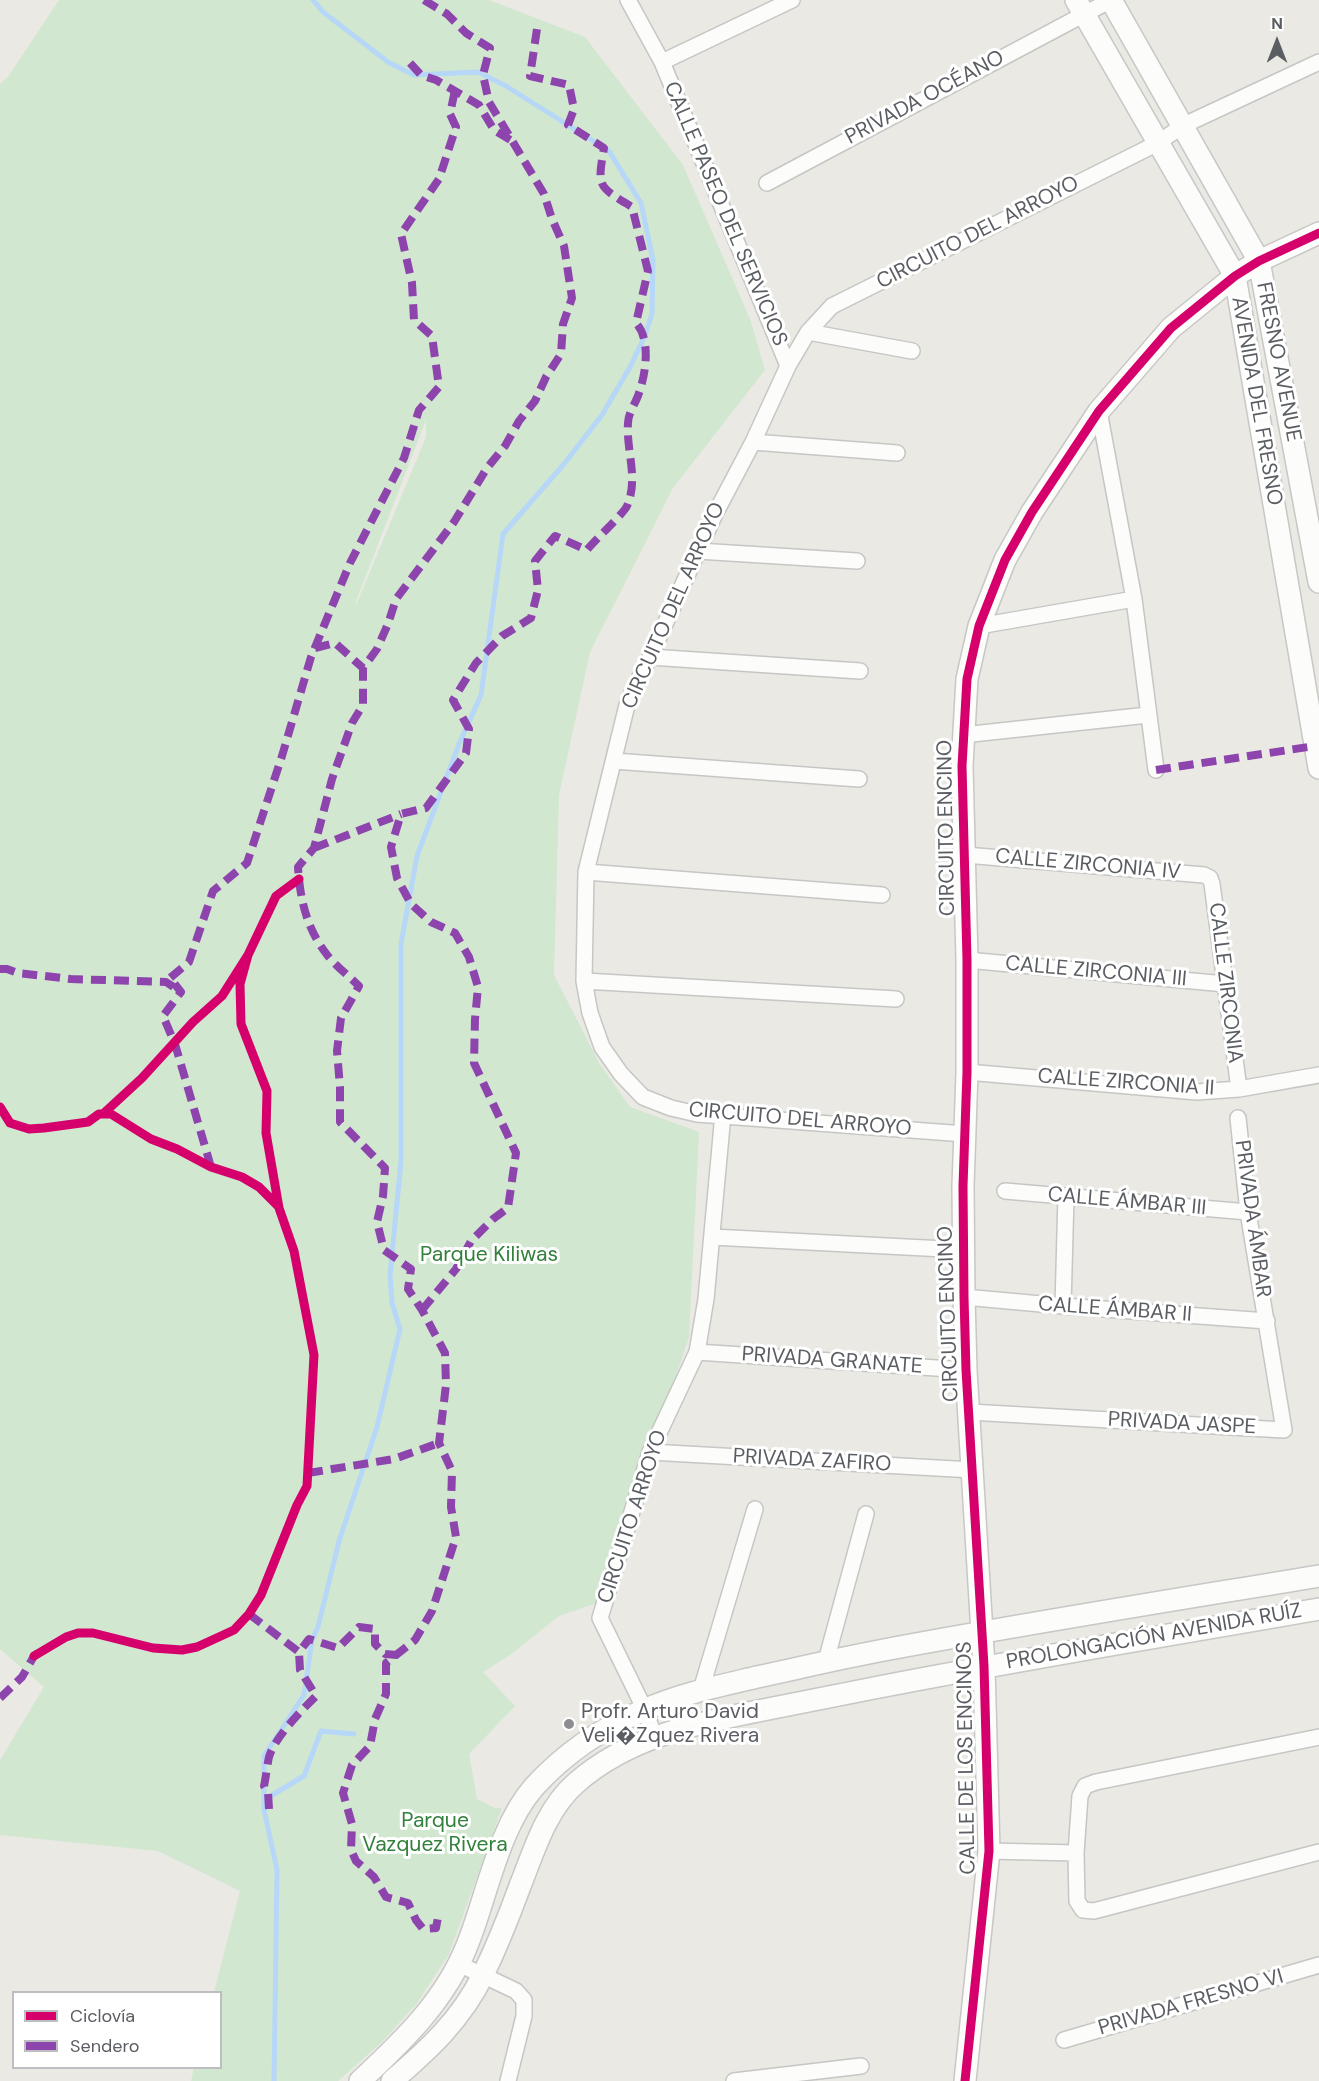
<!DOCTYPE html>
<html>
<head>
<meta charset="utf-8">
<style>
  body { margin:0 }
  #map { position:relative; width:1319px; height:2081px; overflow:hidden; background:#eae9e4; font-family:"DM Sans",sans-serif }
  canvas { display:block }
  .legend { position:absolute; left:12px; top:1991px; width:210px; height:78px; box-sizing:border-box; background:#fff; border:2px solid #bdbec0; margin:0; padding:8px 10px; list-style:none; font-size:18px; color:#5a5d62 }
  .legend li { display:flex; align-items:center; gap:12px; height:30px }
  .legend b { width:30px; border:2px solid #bdbec0 }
  .north { position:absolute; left:1247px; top:12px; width:60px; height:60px; -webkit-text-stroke:4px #fff; paint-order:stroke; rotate:0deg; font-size:16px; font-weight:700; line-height:24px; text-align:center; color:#5a5d62 }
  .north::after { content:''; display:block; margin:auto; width:21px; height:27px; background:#5a5d62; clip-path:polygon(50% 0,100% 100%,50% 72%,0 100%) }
</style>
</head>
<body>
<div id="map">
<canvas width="1319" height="2081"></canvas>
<ul class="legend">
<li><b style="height:8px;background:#d6006c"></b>Ciclovía</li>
<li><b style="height:8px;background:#8e44ad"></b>Sendero</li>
</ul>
<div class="north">N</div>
</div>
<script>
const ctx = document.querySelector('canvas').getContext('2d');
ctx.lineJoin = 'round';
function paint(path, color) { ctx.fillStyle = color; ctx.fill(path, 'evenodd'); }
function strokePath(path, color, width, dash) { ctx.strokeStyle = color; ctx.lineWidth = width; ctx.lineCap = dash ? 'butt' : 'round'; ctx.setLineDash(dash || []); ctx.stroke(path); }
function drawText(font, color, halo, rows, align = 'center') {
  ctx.font = font + ' "DM Sans",sans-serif'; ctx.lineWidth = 6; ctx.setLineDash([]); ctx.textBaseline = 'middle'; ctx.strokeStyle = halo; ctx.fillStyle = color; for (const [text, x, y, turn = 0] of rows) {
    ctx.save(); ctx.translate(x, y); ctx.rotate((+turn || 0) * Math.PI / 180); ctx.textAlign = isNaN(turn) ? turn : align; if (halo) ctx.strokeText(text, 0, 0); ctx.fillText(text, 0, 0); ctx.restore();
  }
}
const green = new Path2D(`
  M59 0H489L585 37 683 165 750 319 765 370 673 488 590 652 559 795 554 975 599 1063 630 1107 699 1132 689 1337 600 1602 559 1616 510 1655 483 1672 515 1706 469 1754 477 1799 495 1808H502L449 1954 417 2003 383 2041 338 2081H191L194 2068H220V1992H214L240 1891 158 1851 0 1835V1760L44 1687 0 1649V84L8 77ZM426 420V437L356 605 355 604Z`);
const stream = new Path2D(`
  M264 1800 304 1776 321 1731 354 1734
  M274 2081 277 1870 264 1810V1756L304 1695 312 1640 318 1627 339 1541 377 1427 400 1329 392 1303 390 1275 401 1161V944L417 856 459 744 481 695 503 534 564 464 602 415 630 367 644 338 652 314 653 260 641 203 609 151 506 86 478 72 414 75 388 62 323 12 313 0`);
const street = new Path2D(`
  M628 0 662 62 788 366
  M662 62 792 0
  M767 183 1111 0
  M808 332 912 351
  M1099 411 1134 599 1156 770
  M753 442 897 453
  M698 551 857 561
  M979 626 1134 599
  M650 657 860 671
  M963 735 1148 715
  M614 761 859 779
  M965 855 1204 875 1210 878 1212 884 1239 1089
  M586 872 882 895
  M967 960 1225 984
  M584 981 896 999
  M967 1072 1197 1092 1239 1089 1319 1075
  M965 1134 697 1114 671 1108 643 1097 621 1074 602 1047 590 1013 584 981 586 872 628 701 650 657 715 514 753 442 788 366 808 332 832 306 1158 143 1182 126 1319 62
  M1005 1191 1248 1212
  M712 1237 964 1250
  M964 1297 1063 1306 1267 1321
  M1063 1306 1066 1196
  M697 1352 966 1370
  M970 1412 1284 1430 1248 1212 1238 1118
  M650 1452 973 1470
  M826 1661 866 1514
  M701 1690 755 1509
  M654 1736 645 1710 600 1618 650 1452 697 1352 706 1299 723 1114
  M1319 1737 1096 1782 1085 1786 1080 1796 1076 1853 1077 1901 1083 1910 1094 1911 1319 1852
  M989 1851 1076 1853
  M459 1964 516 1991 524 2000V2016L508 2081
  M1064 2040 1319 1965
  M734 2081 861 2066`);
const secondary = new Path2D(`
  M1076 0 1235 276 1319 768
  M1111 0 1259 261 1319 582
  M360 2081C403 2041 446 2000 468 1943 487 1895 499 1827 534 1787 565 1753 602 1728 644 1710 680 1694 719 1686 757 1677 799 1668 841 1658 884 1650 1028 1623 1174 1600 1319 1576
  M392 2081C429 2049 461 2020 483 1975 497 1946 509 1916 520 1886 534 1851 546 1809 576 1783 628 1737 697 1723 763 1710 800 1703 837 1695 874 1688 1022 1659 1170 1635 1319 1609
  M965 2081 989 1851 984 1666 966 1370 964 1297 963 1186 967 1072V960L962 766 967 679 979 626 1005 560 1032 512 1099 411 1171 328 1235 276 1259 261 1319 233`);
const quiet = new Path2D(`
  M424 0 447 14 466 33 490 48 483 75 489 102 544 194 552 219 564 246 572 298 563 324 561 354 546 377 535 401 519 421 505 446 487 468 454 522 396 599 388 624 377 649 363 668V705L352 723 332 779 314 848 298 867C300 900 307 930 328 956 337 967 349 976 359 986L341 1018 337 1051 340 1087V1122L385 1168 383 1196 377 1222 384 1250 411 1269 408 1289 422 1310 445 1353 446 1385 439 1443 452 1471 451 1507 456 1537 432 1611 415 1640 386 1663V1694L375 1719 370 1746 352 1765 343 1793 352 1824 351 1850 356 1861 374 1877 386 1897 408 1903 416 1920 423 1929 436 1928 439 1912
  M410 63 421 75 436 80 479 105 494 130 512 141
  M315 648 335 643 363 668
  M1156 770 1315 746
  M314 848 401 814
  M0 969H7L18 973 71 979 166 982 175 988
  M211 1167 175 1044 163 1016 181 992 170 978 189 962 213 891 247 863 282 756 311 657 350 563 404 458 419 410 439 387 432 336 414 320 412 283 401 234 439 179 456 127 450 114 455 90
  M422 1310 456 1269 471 1241 493 1219 508 1208 516 1153 474 1063 475 1019 478 987 469 957 455 933 431 922 411 904 397 878 391 847 401 814 426 808 466 753 469 729 453 700 476 663 502 636 531 618 538 590 535 561 555 536 587 550C594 541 624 513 627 506 639 479 626 451 628 423 628 413 636 403 639 393 646 373 651 339 636 323L648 271 632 207C598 186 597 188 604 148L568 125 574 109 569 85 530 76 538 22
  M308 1473 394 1459 439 1443
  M249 1614 299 1652 309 1639 338 1648 359 1627 375 1629V1644L385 1654 397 1655
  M0 1698 22 1677 34 1656 38 1653
  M269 1809 268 1792 264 1786C266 1777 267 1766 269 1757 275 1737 301 1711 316 1696L300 1670 299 1652`);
const cycleway = new Path2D(`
  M0 1107 10 1123 29 1129 44 1128 88 1122 99 1114H111L151 1139 177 1149 211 1167 242 1177 259 1187 278 1206
  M104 1113 142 1078 193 1022 222 996 248 955 276 896 299 879
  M34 1656 66 1637 78 1633H93L153 1648 182 1650 197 1647 234 1630 249 1614 261 1595 297 1505 307 1486 314 1355 294 1251 279 1208 266 1133 267 1091 241 1024 240 984 248 955
  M965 2081 989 1851 984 1666 966 1370 964 1297 963 1186 967 1072V960L962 766 967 679 979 626 1005 560 1032 512 1099 411 1171 328 1235 276 1259 261 1319 233`);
const markers = [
  [569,1724,6,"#8c8e90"]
];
const streetNames = [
  ["PRIVADA OCÉANO",925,98,-28],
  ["CALLE PASEO DEL SERVICIOS",725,214,67],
  ["CIRCUITO DEL ARROYO",978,233,-27],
  ["FRESNO AVENUE",1278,362,79],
  ["AVENIDA DEL FRESNO",1256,401,80],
  ["CIRCUITO DEL ARROYO",674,606,-66],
  ["CIRCUITO ENCINO",947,828,-91],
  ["CALLE ZIRCONIA IV",1088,865,5],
  ["CALLE ZIRCONIA III",1096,972,5],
  ["CALLE ZIRCONIA",1225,983,83],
  ["CALLE ZIRCONIA II",1126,1083,4],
  ["CIRCUITO DEL ARROYO",800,1120,5],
  ["CALLE ÁMBAR III",1127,1202,5],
  ["PRIVADA ÁMBAR",1252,1219,82],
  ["CALLE ÁMBAR II",1115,1310,4],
  ["CIRCUITO ENCINO",949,1314,-92],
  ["PRIVADA GRANATE",832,1361,4],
  ["PRIVADA JASPE",1182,1424,3],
  ["PRIVADA ZAFIRO",812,1461,3],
  ["CIRCUITO ARROYO",633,1517,-72],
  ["PROLONGACIÓN AVENIDA RUÍZ",1154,1637,-10],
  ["CALLE DE LOS ENCINOS",967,1758,-91],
  ["PRIVADA FRESNO VI",1191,2003,-16]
];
const parkNames = [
  ["Parque Kiliwas",489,1255],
  ["Parque",435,1821],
  ["Vazquez Rivera",435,1845]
];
const poiNames = [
  ["Profr. Arturo David",581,1712],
  ["Veli�Zquez Rivera",581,1736]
];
paint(green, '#d1e7d0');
strokePath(stream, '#b6d7f7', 5);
strokePath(street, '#c6c6c5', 18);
strokePath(secondary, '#c7c7c6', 24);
strokePath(street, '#fcfcfb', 15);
strokePath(secondary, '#fcfcfb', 21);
strokePath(quiet, '#8e44ad', 8, [15, 8]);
strokePath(cycleway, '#d6006c', 9);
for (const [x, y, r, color] of markers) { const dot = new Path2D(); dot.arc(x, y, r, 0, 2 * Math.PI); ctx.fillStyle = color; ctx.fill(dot); strokePath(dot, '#fff', 2); }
drawText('21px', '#5a5d62', '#fff', streetNames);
drawText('21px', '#32813b', '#fff', parkNames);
drawText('21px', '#5a5d62', '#fff', poiNames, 'left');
</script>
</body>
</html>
